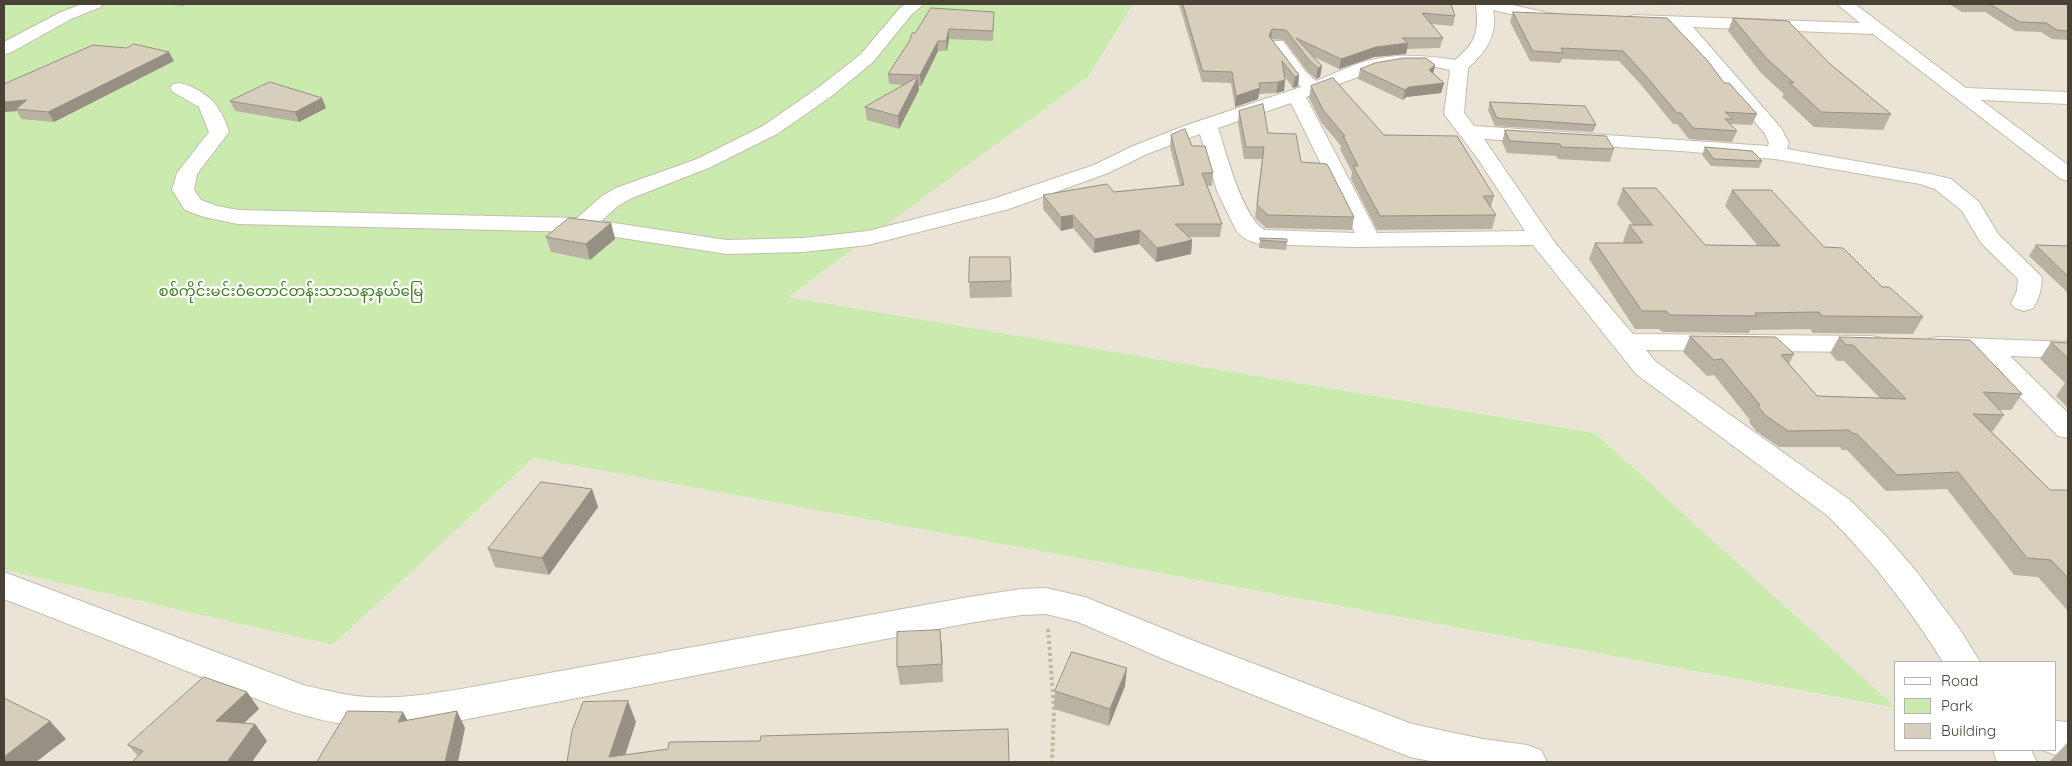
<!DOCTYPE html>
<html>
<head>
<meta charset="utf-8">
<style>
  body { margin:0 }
  #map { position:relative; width:2072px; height:766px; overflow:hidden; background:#f4f1e7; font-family:Quicksand,sans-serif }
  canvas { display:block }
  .frame { position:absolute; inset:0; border:5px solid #484236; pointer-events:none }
  .legend { position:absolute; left:1894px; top:661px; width:162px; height:90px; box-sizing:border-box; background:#fff; border:1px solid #b6b3af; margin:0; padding:6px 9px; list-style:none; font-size:15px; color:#484236 }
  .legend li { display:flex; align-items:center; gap:10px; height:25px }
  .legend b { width:25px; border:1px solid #b6b3af }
</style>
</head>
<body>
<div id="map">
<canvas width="2072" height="766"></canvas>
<div class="frame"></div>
<ul class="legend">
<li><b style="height:6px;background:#fff"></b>Road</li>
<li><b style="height:14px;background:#cbebae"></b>Park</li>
<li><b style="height:14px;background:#d7cebc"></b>Building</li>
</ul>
</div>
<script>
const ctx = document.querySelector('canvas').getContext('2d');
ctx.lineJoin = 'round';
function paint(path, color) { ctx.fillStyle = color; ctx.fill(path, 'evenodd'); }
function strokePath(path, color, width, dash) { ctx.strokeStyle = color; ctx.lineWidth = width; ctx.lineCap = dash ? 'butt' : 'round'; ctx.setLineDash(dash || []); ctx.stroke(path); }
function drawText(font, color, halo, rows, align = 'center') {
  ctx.font = font + ' Quicksand,"Noto Sans Myanmar",sans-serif'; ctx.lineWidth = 4.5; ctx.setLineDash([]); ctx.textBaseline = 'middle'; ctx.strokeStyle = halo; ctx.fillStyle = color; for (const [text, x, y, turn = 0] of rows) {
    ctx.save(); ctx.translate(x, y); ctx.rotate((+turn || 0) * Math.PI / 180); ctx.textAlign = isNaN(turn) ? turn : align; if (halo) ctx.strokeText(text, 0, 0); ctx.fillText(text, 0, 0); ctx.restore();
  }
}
const residential = new Path2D(`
  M1133 4H1624L1684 6 1694 4H2068V762H4V570L333 645 533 458 1894 708 1595 433 787 297 1088 77ZM1896 662H2056V750H1896Z`);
const green = new Path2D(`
  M4 4H1133L1088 77 788 297 1595 433 1896 708 533 458 333 645 4 570Z`);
const path = new Path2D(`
  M1048 629 1054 709 1052 762`);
const minor = new Path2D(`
  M82 4H103L101 7 71 19 10 53 4 54V42L59 13Z
  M906 4H924L912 14 873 62 833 95 777 134 711 167 632 198 618 206 601 221 727 240 803 238 868 231 993 199 1094 165 1133 146 1187 125 1301 87 1294 80 1269 45 1271 41H1283L1306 72 1316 81C1331 75 1347 67 1363 62 1393 53 1425 55 1455 60 1477 42 1479 31 1476 4H1508L1557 15 1559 18 1557 21 1551 23 1493 10C1498 35 1486 52 1468 68L1464 113 1474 126 1768 146 1769 143 1765 134 1675 26 1628 23 1626 20 1628 17 1634 15 1860 23 1837 4H1855L1966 88 2068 92V104L1981 100 2068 165V181L2061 179 1873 34 1693 27 1781 128 1789 143 1787 149 1930 174 1951 179 1979 202 1998 234 2042 277C2041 289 2040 298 2033 308L2024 311 2015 308 2011 303 2017 291 2018 279 1981 243 1962 211 1935 189 1920 184 1775 159 1681 151 1484 139 1556 244 1633 334 1872 336 1881 338 1885 344 1881 350 1872 352 1646 350 1656 362 1850 500 1885 535 1917 572 1961 631 1980 662H1943C1910 609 1872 560 1828 516L1636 374 1533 245 1353 247 1260 244C1251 242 1241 238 1236 230L1217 191 1200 134 1147 154 1108 173 1009 209 868 245 803 252 727 254 583 232 238 224 204 217 185 210 172 190 177 173 209 132 199 107 173 92 170 88 173 84C180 82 185 84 192 87 213 97 222 110 229 132L197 174 194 190 201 200 217 206 238 210 577 218 602 196 616 188 697 159 763 126 819 87 861 54 900 8ZM1402 66H1431L1450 70 1444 114 1478 159 1525 231 1377 233 1306 97 1373 71ZM1291 103 1355 233 1265 230C1243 219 1226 152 1218 128Z
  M1938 337 2068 342V358L2010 356 2068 413V438L2058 436 1978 354 1938 353 1929 351 1925 345 1929 339Z
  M4 572 306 686C327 690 347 696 368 697 403 699 437 693 472 687L969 597 1021 589 1046 588 1085 597 1194 641 1412 724 1483 739 1527 745 1541 750 1547 762H1435L1410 757 1168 661 1078 622 1046 614 1021 615 969 623 436 725C337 739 273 705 184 670 124 646 64 622 4 599Z
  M2056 721 2068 722V756L2056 755 2042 750H2056Z
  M1993 750H2031L2037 762H1997Z`);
const wall = new Path2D(`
  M165 4H188L183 6Z
  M1179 4H1451L1455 16 1453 26 1432 24 1443 38 1440 48 1407 49 1406 54 1374 57 1339 69 1314 57 1322 66 1320 77 1316 79 1307 71 1284 40 1271 39 1299 75 1298 86 1293 88 1285 77 1284 91 1276 93 1259 94 1258 99 1235 107 1231 83 1202 82Z
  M1949 4H2068V40L2052 39 2041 32 2015 31 1985 12H1962Z
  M1513 12 1724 83 1757 114 1752 125 1731 124 1730 125 1737 131 1732 142 1689 139 1677 124H1673L1643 87 1619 61 1562 59 1560 63 1530 61 1510 22Z
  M1733 18 1830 64 1891 114 1883 130 1814 127 1782 97 1784 94 1761 73 1728 31Z
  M994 22 993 41 949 39 947 51H938L921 86H919V90L899 129 867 120 865 107 904 85 889 84 888 74 915 33Z
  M174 61 54 122 21 119 17 111 4 112Z
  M1360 69 1433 73 1444 83 1441 93 1406 97 1403 100 1358 79Z
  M1311 86 1384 135 1494 196 1491 207 1496 215 1492 229 1377 230 1351 179 1352 172 1340 149 1341 146 1321 122 1309 98Z
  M322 98 326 108 299 122 235 111 230 101Z
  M1490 102 1596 125 1593 132 1495 126 1488 110Z
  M1239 111 1268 133 1301 162 1354 217 1352 230 1266 228 1255 218 1262 159H1244L1238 123Z
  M1505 130 1614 149 1610 162 1558 159 1556 156 1507 153 1502 142Z
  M1171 135 1192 146 1213 173 1212 186H1207L1222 224 1220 237H1189L1192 240 1191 254 1156 262 1139 244 1094 253 1073 228 1061 231 1043 209V195L1114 192 1180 185 1170 147Z
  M1705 147 1762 161 1759 168 1711 166 1702 155Z
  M1623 188 1705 245 1758 246 1725 206 1732 190 1824 247 1882 287 1923 317 1913 334 1813 333 1810 329 1750 330 1749 333 1663 332 1659 329H1635L1589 259 1595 243H1624L1623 241 1629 225H1633L1617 204Z
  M611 223 615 239 590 260 551 252 546 237Z
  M1260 238 1287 242 1286 250 1259 248Z
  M2036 245 2068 246V293L2029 256Z
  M1010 257 1012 297 970 298 969 282Z
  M1690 336 1794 354 1789 364 1817 396 1880 398 1844 361H1837L1830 353 1839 337 2022 394 2011 410H1999L2004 415 1993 431H1991L2050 490H2068V611L2038 577 2014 575 1947 489 1886 491 1847 450H1842L1840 447H1779L1756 431 1749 422 1750 420 1714 375 1707 376 1683 352Z
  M2051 342 2068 343V408L2056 396 2065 383 2040 359Z
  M592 489 598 507 549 575 495 567 488 549Z
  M940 630 943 682 900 685 897 667Z
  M1125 686 1109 726 1054 709 1055 691Z
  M247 692 259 709 244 723 255 724 267 741 138 756 128 745Z
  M2067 743H2068V762H2051L2050 761Z`);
const shadedWall = new Path2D(`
  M949 29V39L947 51 946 41Z
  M1272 29 1271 39 1269 36Z
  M938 41V51L921 86 920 75Z
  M1408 43 1406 54 1374 57 1339 69 1341 59 1376 47Z
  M169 52 174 61 54 122 48 112Z
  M1435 65 1433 75 1429 70Z
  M1322 66 1320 77 1316 79 1318 68Z
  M1299 75 1298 86 1293 88 1295 77Z
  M918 77 919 90 899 129 898 116Z
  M1285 80 1284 91 1276 93 1278 82Z
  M1444 83 1441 93 1406 97 1403 100 1405 90 1409 87Z
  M1260 88 1258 99 1235 107 1236 96Z
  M322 98 326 108 299 122 295 112Z
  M27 100 16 109 17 111 4 112V102Z
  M1073 215V228L1061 231V217Z
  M611 223 615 239 590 260 586 244Z
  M1140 230 1139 244 1094 253 1095 239Z
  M1192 240 1191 254 1156 262 1157 248Z
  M592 489 598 507 549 575 542 558Z
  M940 630 942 648 943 682 942 664Z
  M1127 668 1125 686 1109 726 1110 709Z
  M247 692 259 709 228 738 216 721Z
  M628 701 636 722 623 762 609 757Z
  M457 711 465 728 458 762H445Z
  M403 712 412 729 398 722Z
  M50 721 66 739 36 762H4V757Z
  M255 724 267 741 252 762H227Z`);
const building = new Path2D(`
  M1183 4H1451L1455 16 1422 13 1443 38H1402L1408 43 1376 47 1341 59 1296 38 1322 66 1318 68 1309 60 1286 30 1272 29 1269 36 1299 75 1295 77 1282 61 1285 80 1278 82 1259 83 1260 88 1236 96 1232 72 1203 71Z
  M1990 4H2068V31L2057 30 2046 23 2020 22Z
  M931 8 994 12 993 31 949 29 946 41H938L920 75 888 74 910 40 912 33H915Z
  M1513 12 1667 18 1707 60 1724 83H1729L1757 114 1725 112 1733 119H1725L1737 131 1693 128 1681 113H1677L1646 76 1623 51 1561 48 1563 53 1533 51Z
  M1733 18 1788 21 1830 64 1891 114 1821 112 1789 82 1794 83 1767 59Z
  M134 44 169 52 48 112 16 109 27 100 4 102V84L93 45 126 48Z
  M1404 58H1426L1435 65 1429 70 1444 83 1409 87 1405 90 1360 69 1375 63Z
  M918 77 898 116 865 107Z
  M1333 78 1384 135 1457 136 1494 196H1483L1496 215 1380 216 1353 166H1358L1343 136H1345L1323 110 1311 86Z
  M270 82 322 98 295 112 230 101Z
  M1490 102 1585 106 1596 125 1497 118Z
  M1263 104 1268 133 1296 134 1301 162 1327 164 1354 217 1268 215 1257 205 1264 147H1246L1239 111Z
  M1185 129 1192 146H1205L1213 173H1202L1222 224H1175L1192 240 1157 248 1140 230 1095 239 1073 215 1061 217 1043 195 1107 184 1114 192 1184 185 1171 135Z
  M1505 130 1606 136 1614 149 1561 147 1560 144 1510 141Z
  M1705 147 1752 151 1762 161 1714 159Z
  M1623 188H1656L1705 245 1780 246 1732 190H1771L1824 247 1843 248 1882 287H1889L1923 317 1822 316 1819 312 1755 313 1757 316 1670 315 1666 311H1642L1595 243H1643L1629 225H1652Z
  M569 218 611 223 586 244 546 237Z
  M1260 238 1287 239V242L1261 240Z
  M2036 245 2068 246V276Z
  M970 257H1010L1011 281 969 282Z
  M1690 336 1776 337 1794 354 1781 355 1817 396 1906 399 1853 345H1846L1839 337 1970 340 2022 394 1983 392 2004 415 1973 414 2050 490H2068V578L2051 560 2027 558 1958 472 1897 475 1857 434 1852 433 1849 430 1788 431 1765 415 1757 405H1760L1722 359 1714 360Z
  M2051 342 2068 343V358Z
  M541 482 592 489 542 558 488 549Z
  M940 630 942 664 897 667V632Z
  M1072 652 1127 668 1110 709 1055 691Z
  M204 677 247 692 216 721 255 724 227 762H132L143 751 128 745Z
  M4 698 50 721 4 757Z
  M628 701 609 757 668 749 669 742 760 741 761 736 1008 729 1009 762H567L572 731 583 702Z
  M348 711 403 712 398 722 457 711 445 762H317Z`);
const parkNames = [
  ["စစ်ကိုင်းမင်းဝံတောင်တန်းသာသနာ့နယ်မြေ",291,291]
];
paint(residential, '#e9e4d5');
paint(green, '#cbebae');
strokePath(minor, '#c3bdac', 2);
strokePath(path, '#c3b799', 4, [3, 3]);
paint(minor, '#fff');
paint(wall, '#b9b1a2');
paint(shadedWall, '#969084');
paint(building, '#d7cebc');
strokePath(building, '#969084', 1);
drawText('15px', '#407d25', '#fff', parkNames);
</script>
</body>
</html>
